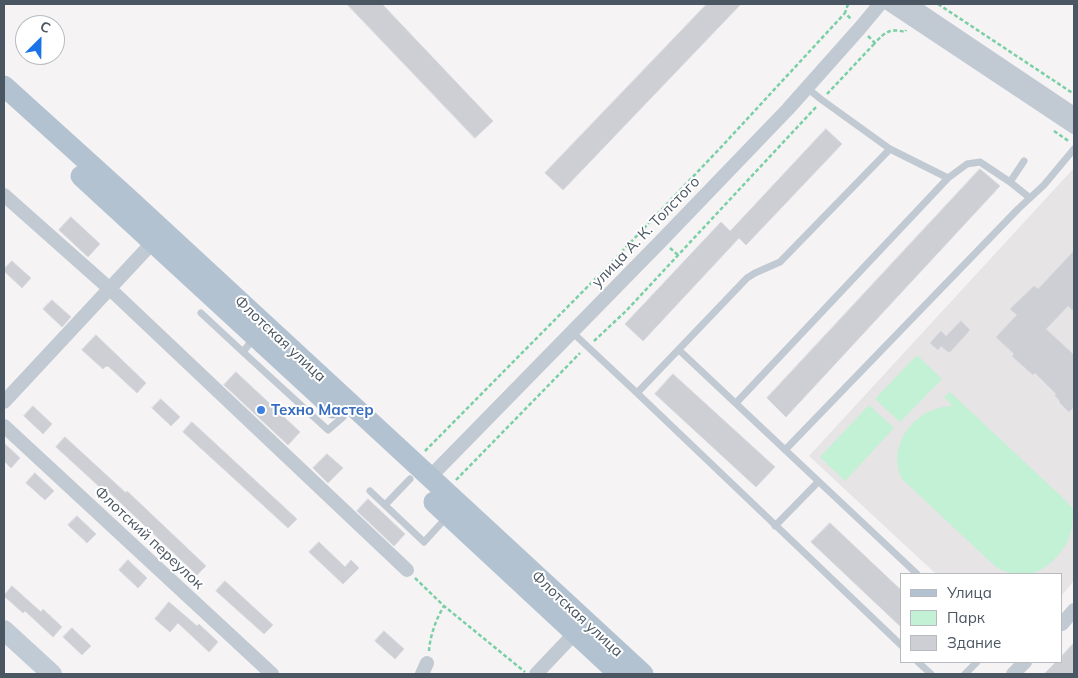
<!DOCTYPE html>
<html>
<head>
<meta charset="utf-8">
<style>
  body { margin:0 }
  #map { position:relative; width:1078px; height:678px; overflow:hidden; background:#f5f3f3; font-family:Mulish,sans-serif }
  canvas { display:block }
  .frame { position:absolute; inset:0; border:5px solid #4a5661; pointer-events:none }
  .legend { position:absolute; left:900px; top:573px; width:162px; height:90px; box-sizing:border-box; background:#fff; border:1px solid #b7bbc0; margin:0; padding:6px 9px; list-style:none; font-size:15px; color:#4a5661 }
  .legend li { display:flex; align-items:center; gap:10px; height:25px }
  .legend b { width:25px; border:1px solid #b7bbc0 }
  .north { position:absolute; left:15px; top:15px; width:50px; height:50px; box-sizing:border-box; background:#fff; border:1px solid #b7bbc0; border-radius:50%; rotate:23deg; font-size:14px; font-weight:700; line-height:20px; text-align:center; color:#4a5661 }
  .north::after { content:''; display:block; margin:auto; width:18px; height:22px; background:#1a73e8; clip-path:polygon(50% 0,100% 100%,50% 72%,0 100%) }
</style>
</head>
<body>
<div id="map">
<canvas width="1078" height="678"></canvas>
<div class="frame"></div>
<ul class="legend">
<li><b style="height:6px;background:#b3c2d1"></b>Улица</li>
<li><b style="height:14px;background:#c3f1d5"></b>Парк</li>
<li><b style="height:14px;background:#cdcfd5"></b>Здание</li>
</ul>
<div class="north">С</div>
</div>
<script>
const ctx = document.querySelector('canvas').getContext('2d');
ctx.lineJoin = 'round';
function paint(path, color) { ctx.fillStyle = color; ctx.fill(path, 'evenodd'); }
function strokePath(path, color, width, dash) { ctx.strokeStyle = color; ctx.lineWidth = width; ctx.lineCap = dash ? 'butt' : 'round'; ctx.setLineDash(dash || []); ctx.stroke(path); }
function drawText(font, color, halo, rows, align = 'center') {
  ctx.font = font + ' Mulish,sans-serif'; ctx.lineWidth = 4; ctx.setLineDash([]); ctx.textBaseline = 'middle'; ctx.strokeStyle = halo; ctx.fillStyle = color; for (const [text, x, y, turn = 0] of rows) {
    ctx.save(); ctx.translate(x, y); ctx.rotate((+turn || 0) * Math.PI / 180); ctx.textAlign = isNaN(turn) ? turn : align; if (halo) ctx.strokeText(text, 0, 0); ctx.fillText(text, 0, 0); ctx.restore();
  }
}
const education = new Path2D(`
  M1074 168V581L1062 595V574H936L809 456Z`);
const green = new Path2D(`
  M917 355 942 379 900 422 875 399Z
  M950 392 1064 499 1074 510V521L1072 520C1072 525 1072 530 1070 535 1066 550 1046 571 1030 574 1018 576 1006 573 996 567L902 479C885 444 917 406 953 406L944 397Z
  M869 405 894 428 845 481 820 457Z`);
const building = new Path2D(`
  M347 4H382L493 121 475 138Z
  M707 4H741L563 190 545 173Z
  M826 129 842 144 746 245 739 238 643 341 625 324 721 222 730 231Z
  M980 169 1000 186 786 417 767 398Z
  M71 217 100 244 88 257 59 230Z
  M1074 251V311L1068 306 1046 329 1074 355V407L1069 412 1059 402 1060 401 1055 396 1056 394 1035 373 1033 375 1012 356 1014 354 996 337 1017 315 1010 309 1034 286 1038 289Z
  M12 261 31 278 22 288 4 271V269Z
  M52 300 71 317 62 327 43 309Z
  M961 321 970 330 950 352H948L941 346 938 350 930 343 941 331 946 336Z
  M96 335 146 383 137 393 108 366 107 367 106 366 103 369 82 350Z
  M236 372 300 432 288 445 224 385Z
  M673 374 775 467 756 487 655 394Z
  M161 399 180 417 171 426 152 408Z
  M33 406 52 424 43 434 24 416Z
  M192 422 297 519 288 528 183 432Z
  M65 437 126 493 127 491 206 566 197 575 106 489 104 491 56 447Z
  M4 443 20 458 11 468 4 461Z
  M327 454 343 468 328 483 313 468Z
  M35 473 54 491 45 500 26 483Z
  M368 499 405 534 394 546 357 511Z
  M77 516 96 534 87 543 68 525Z
  M830 523 902 591V628L811 542Z
  M319 542 345 567 351 560 359 568 343 584 309 552Z
  M128 560 147 578 138 588 119 570Z
  M225 581 273 625 264 634 216 591Z
  M12 586 41 612 43 609 62 627 53 637 25 611 23 613 4 596Z
  M169 602 197 626 199 624 218 642 209 652 178 623 170 632 155 619Z
  M72 628 91 646 82 655 63 637Z
  M384 631 404 649 395 659 375 641Z
  M1074 643V674H1044L1056 662H1062V656Z`);
const path = new Path2D(`
  M848 4 845 13 852 20
  M938 4 1074 94
  M868 36 875 43C885 32 890 28 905 32L906 30
  M827 94 875 43
  M1054 131 1070 142
  M670 248 678 255
  M594 341 626 311 817 106
  M425 451 610 264 724 144 845 13
  M456 480 580 353
  M415 578 444 606 525 672
  M429 651C430 636 436 619 444 606`);
const lane = new Path2D(`
  M807 88 822 100 890 149 948 178
  M1010 182 1024 161
  M201 313 243 352 253 339
  M572 332 637 393 747 278 755 273 780 262 890 149
  M679 350 917 574
  M243 352 328 430 343 417
  M637 393 902 646
  M736 403 948 178 967 164 980 162 1010 182 1030 198
  M785 450 1018 209 1044 185 1074 149
  M370 491 424 542 446 518
  M385 505 410 479
  M775 526 818 482
  M918 662 931 674
  M965 674 977 662`);
const street = new Path2D(`
  M889 4 1074 127
  M910 4 1074 114
  M4 195 110 289 407 570
  M4 402 153 242
  M4 426 272 674
  M430 477 662 240 788 109 860 28 880 4
  M1062 624 1074 610
  M422 674 427 663
  M536 674 574 634
  M1013 674 1025 662`);
const secondary = new Path2D(`
  M4 630 52 674`);
const primary = new Path2D(`
  M4 86 130 200 643 674
  M81 176 333 408
  M434 502 619 674`);
const markers = [
  [261,410,5,"#3f7fe0"]
];
const streetNames = [
  ["улица А. К. Толстого",646,232,-46],
  ["Флотская улица",280,339,43],
  ["Флотский переулок",149,538,43],
  ["Флотская улица",577,614,43]
];
const shopNames = [
  ["Техно Мастер",271,410]
];
paint(education, '#e6e4e5');
paint(green, '#c3f1d5');
paint(building, '#cdcfd5');
strokePath(building, '#d7d9de', 1);
strokePath(path, '#7ad0a6', 2.5, [4, 2.5]);
strokePath(lane, '#c1cad2', 7);
strokePath(street, '#c1cad2', 14);
strokePath(secondary, '#c1cbd6', 20);
strokePath(primary, '#b3c2d1', 21);
for (const [x, y, r, color] of markers) { const dot = new Path2D(); dot.arc(x, y, r, 0, 2 * Math.PI); ctx.fillStyle = color; ctx.fill(dot); strokePath(dot, '#fff', 2); }
drawText('15px', '#4a5661', '#fff', streetNames);
drawText('bold 15px', '#366cbe', '#fff', shopNames, 'left');
</script>
</body>
</html>
